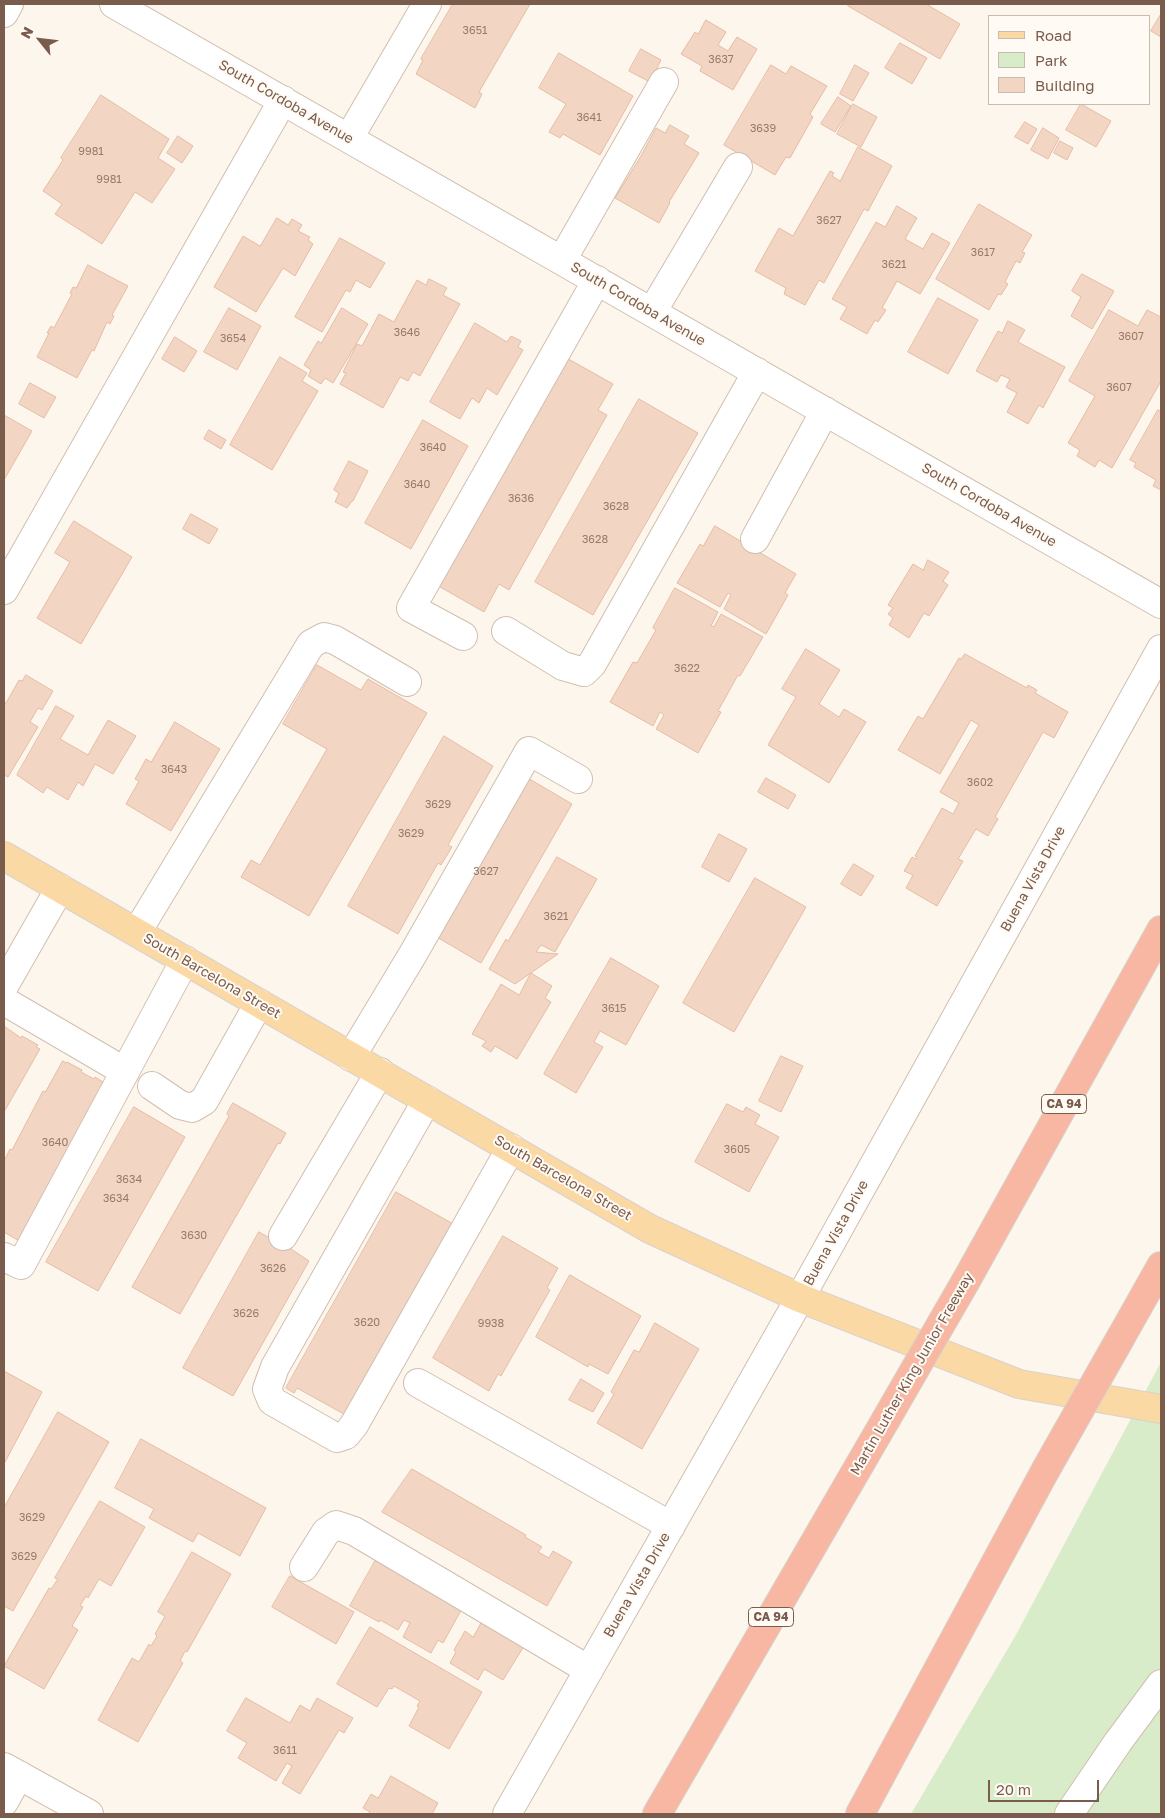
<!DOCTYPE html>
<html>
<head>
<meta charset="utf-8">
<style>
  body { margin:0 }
  #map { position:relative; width:1165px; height:1818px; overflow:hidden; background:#fdf6ec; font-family:"Golos Text",sans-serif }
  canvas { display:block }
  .frame { position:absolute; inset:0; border:5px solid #7a5c4d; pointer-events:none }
  .legend { position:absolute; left:988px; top:15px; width:162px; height:90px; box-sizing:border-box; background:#fffaf3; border:1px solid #cabbb1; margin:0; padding:6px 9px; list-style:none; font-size:15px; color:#7a5c4d }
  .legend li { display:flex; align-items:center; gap:10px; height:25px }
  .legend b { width:25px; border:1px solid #cabbb1 }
  .north { position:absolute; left:15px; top:15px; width:50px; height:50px; -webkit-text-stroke:4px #fffaf3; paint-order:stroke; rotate:299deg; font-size:14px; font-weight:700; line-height:20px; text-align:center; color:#7a5c4d }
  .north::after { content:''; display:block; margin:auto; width:18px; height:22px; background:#7a5c4d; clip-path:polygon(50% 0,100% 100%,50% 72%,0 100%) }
  .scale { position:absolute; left:988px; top:1780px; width:111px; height:22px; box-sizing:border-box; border:2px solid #7a5c4d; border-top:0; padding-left:6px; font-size:15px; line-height:18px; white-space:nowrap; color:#7a5c4d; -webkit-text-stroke:4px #fffaf3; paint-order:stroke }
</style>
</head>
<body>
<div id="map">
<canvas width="1165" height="1818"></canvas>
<div class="frame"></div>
<ul class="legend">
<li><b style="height:6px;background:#fbd9a5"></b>Road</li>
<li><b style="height:14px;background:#d8ecc9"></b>Park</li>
<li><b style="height:14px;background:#f3d5c3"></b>Building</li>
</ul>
<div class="north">N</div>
<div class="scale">20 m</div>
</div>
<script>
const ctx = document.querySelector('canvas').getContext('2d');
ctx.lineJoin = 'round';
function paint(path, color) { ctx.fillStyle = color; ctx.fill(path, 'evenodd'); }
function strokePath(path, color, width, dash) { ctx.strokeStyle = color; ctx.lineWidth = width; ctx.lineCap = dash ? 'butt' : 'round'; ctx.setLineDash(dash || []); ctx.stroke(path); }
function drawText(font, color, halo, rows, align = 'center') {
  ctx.font = font + ' "Golos Text",sans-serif'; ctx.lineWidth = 4; ctx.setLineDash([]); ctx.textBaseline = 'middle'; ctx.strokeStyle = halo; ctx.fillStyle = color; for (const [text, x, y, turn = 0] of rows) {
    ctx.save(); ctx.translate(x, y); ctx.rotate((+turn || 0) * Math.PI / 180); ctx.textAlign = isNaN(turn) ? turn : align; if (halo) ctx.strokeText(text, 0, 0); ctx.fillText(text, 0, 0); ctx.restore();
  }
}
const green = new Path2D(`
  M1161 1362V1814H911L1017 1633Z`);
const building = new Path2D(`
  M453 4H530L479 92 482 94 475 108 416 74 423 60 421 59Z
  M849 4H926L960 24 940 59 848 6Z
  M1161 14V37L1151 31Z
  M706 20 726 32 718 45 728 51 737 37 757 49 733 90 700 71 702 66 681 54 695 32 698 34Z
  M900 43 927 58 912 84 885 68Z
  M641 49 661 60 650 82 629 71Z
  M559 53 633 96 600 155 563 134 560 138 549 132 566 104 539 88Z
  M771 65 786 74 791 66 827 86 810 114 813 117 790 158 786 157 775 175 724 145Z
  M855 65 869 73 853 101 840 94Z
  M101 95 169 139 158 158 175 169 152 203 135 192 102 244 55 214 62 204 43 191 63 160 61 158Z
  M838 97 851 106 835 132 821 124Z
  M853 104 877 117 861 147 837 134Z
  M1081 104 1111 121 1096 147 1066 130Z
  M1025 122 1037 129 1028 144 1015 137Z
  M670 125 689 136 684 144 699 153 669 202 670 203 659 223 615 198 641 156 656 128 665 133Z
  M1043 128 1059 138 1048 159 1031 150Z
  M178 136 193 146 182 163 167 153Z
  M1060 141 1073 148 1067 160 1054 153Z
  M858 147 892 166 868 211 864 209 824 283 819 280 805 305 784 294 786 288 755 271 779 228 793 236 830 171 834 173 832 176 840 181Z
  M979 204 1032 235 1022 252 1025 253 1020 263 1016 261 1005 282 1008 284 1001 295 998 294 989 310 936 279Z
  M897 206 917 218 905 239 923 249 932 233 950 243 920 294 897 281 882 308 886 310 878 322 875 320 867 334 840 319 847 307 832 299 876 222 885 227Z
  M277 218 288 225 292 219 302 225 298 231 310 237 308 240 313 244 295 276 283 268 256 312 214 287 243 236 260 246Z
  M340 238 385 263 370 288 356 280 350 292 346 290 322 332 295 317Z
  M88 265 128 286 112 315 114 316 110 324 107 322 94 351 92 350 77 378 37 357 49 333H47L51 326 54 328 72 294 70 293 73 287 76 288Z
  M1082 274 1114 291 1092 329 1071 316 1081 297 1072 291Z
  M429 279 447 288 443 295 460 304 420 376 413 372 408 381 400 377 383 408 340 384 346 373 343 372 357 344 362 346 379 314 394 322 417 280 426 285Z
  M938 298 978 320 948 374 908 352Z
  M229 308 261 326 237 370 204 352Z
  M342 308 368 324 333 383 325 378 321 384 308 376 311 370 304 365 318 341 321 343Z
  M1109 310 1138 326 1147 310 1161 317V381L1112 468 1099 460 1095 467 1077 456 1080 450 1068 443 1095 396 1069 381Z
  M1008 321 1025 330 1018 342 1065 367 1043 408 1039 405 1028 424 1007 412 1017 393 1006 387 1010 379 1001 375 997 382 976 371 998 331 1002 333Z
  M475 323 507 342 511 336 521 341 518 347 523 350 497 395 487 388 479 403 472 398 460 419 430 402Z
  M175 337 197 351 184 372 162 359Z
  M563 356 613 384 598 410 607 415 509 590 499 584 484 612 435 584Z
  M280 357 307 373 302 381 318 391 272 470 230 445Z
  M30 383 56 397 44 418 19 404Z
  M639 399 698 433 593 615 535 582Z
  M1158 410 1160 411 1161 410V490L1153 486 1156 480 1134 467 1136 463 1130 460Z
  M4 415 32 431 4 480Z
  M423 420 468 446 411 549 365 523Z
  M209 430 226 440 221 449 204 439Z
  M349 461 368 471 353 501H352L347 508 335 502 339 493 334 490Z
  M191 514 218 529 209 544 183 529Z
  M74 521 132 557 81 644 37 618 70 562 55 553Z
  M715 526 796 574 785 593 788 595 766 634 724 609 731 595 728 593 720 607 677 583 700 544 703 546Z
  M928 560 949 572 943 581 948 585 929 616 924 613 909 638 889 625 893 618 888 614 893 608 888 605 913 564 923 570Z
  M675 588 718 612 711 626 714 627 721 614 763 637 740 676 738 675 718 711 721 712 698 753 656 729 664 715 660 712 653 726 610 702 633 662 637 663 656 630 653 628Z
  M806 649 840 670 819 704 839 717 844 709 866 722 829 783 768 745 796 697 782 689Z
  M965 654 1027 688 1028 685 1037 690 1035 693 1068 712 1054 738 1043 732 995 817 998 819 988 836 976 829 958 859 963 861 937 906 906 888 913 875 904 871 912 857 916 859 917 857 915 856 942 808 953 814 959 803 940 792 979 725 971 720 940 774 898 750 918 716 923 719 959 658 961 659Z
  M317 665 361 690 368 679 427 713 309 916 241 877 251 860 260 865 327 749 283 724Z
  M26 675 53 691 42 710 38 708 30 722 38 727 8 777 4 775V702L6 703 19 680 22 681Z
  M56 706 74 716 60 739 88 755 108 720 136 736 113 774 95 764 83 786 78 782 68 800 47 787 43 793 17 775Z
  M175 722 220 749 171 831 126 804 139 781 135 779 146 759 151 762Z
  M444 736 493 766 448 845 452 847 441 865 438 863 398 934 348 906Z
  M521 774 572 804 481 963 430 933Z
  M766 778 796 795 788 809 758 792Z
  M719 834 747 849 729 882 702 867Z
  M557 857 597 879 555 952 541 945 536 952 558 954 515 984 489 969 506 939 508 941Z
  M854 864 874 876 861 896 841 884Z
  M755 878 806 907 734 1032 683 1003Z
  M611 958 659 986 626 1045 600 1031 594 1042 603 1047 576 1093 544 1074Z
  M531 973 552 986 545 998 551 1002 517 1059 495 1046 491 1052 482 1046 486 1041 472 1034 501 984 519 995Z
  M4 1026 21 1038 22 1036 38 1045 36 1047 40 1049 4 1112Z
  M781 1056 803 1066 781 1112 759 1101Z
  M63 1061 66 1063 67 1062 82 1070 81 1072 94 1079 95 1077 111 1087 26 1245 4 1232V1161L10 1149 12 1150 43 1091 45 1092Z
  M233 1103 286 1133 280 1144 278 1143 180 1314 132 1287 229 1116 227 1114Z
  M727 1104 743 1112 746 1107 760 1115 755 1124 779 1137 749 1192 695 1162Z
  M134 1107 185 1137 98 1291 46 1262Z
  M396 1192 457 1226 351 1418 297 1388 294 1393 286 1388Z
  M259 1232 287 1248 288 1247 309 1261 233 1396 183 1368Z
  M503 1236 558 1268 547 1288 550 1290 501 1376 498 1374 489 1391 433 1358Z
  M570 1275 641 1316 608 1374 589 1364 588 1367 536 1337Z
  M655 1323 699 1349 642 1449 597 1423 614 1394 611 1392 634 1350 639 1352Z
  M4 1371 42 1392 4 1464Z
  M581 1379 604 1393 593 1412 569 1400Z
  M58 1412 109 1442 13 1611 4 1606V1508Z
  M141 1439 266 1508 240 1556 198 1533 193 1542 149 1518 154 1509 115 1488Z
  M412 1469 526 1535 525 1537 542 1547 538 1552 549 1558 553 1551 572 1562 547 1606 382 1512Z
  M100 1501 145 1527 111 1586 99 1579 88 1598 86 1596 80 1606 83 1607 72 1626 78 1630 44 1689 4 1666 49 1588 51 1589 58 1579 55 1578Z
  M192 1552 231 1574 187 1652 185 1651 180 1661 183 1663 138 1742 98 1720 132 1658 139 1662 149 1644 151 1646 157 1636 155 1634 165 1616 158 1612Z
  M378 1556 464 1605 443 1643 438 1640 431 1653 403 1637 410 1623 404 1620 398 1630 380 1620 379 1622 350 1606Z
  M290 1576 354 1612 336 1644 272 1607Z
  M484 1618 526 1643 503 1680 484 1669 478 1680 450 1663 456 1652 454 1650 465 1631 473 1637Z
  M370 1627 482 1692 449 1749 409 1726 419 1707 417 1706 420 1701 394 1686 392 1689 389 1688 377 1707 337 1684Z
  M246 1698 290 1723 300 1705 310 1711 317 1698 353 1718 344 1733 339 1730 300 1794 282 1783 292 1766 287 1763 276 1781 238 1758 247 1743 227 1731Z
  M391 1776 438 1803 432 1814H368L370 1812 363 1808 371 1794 378 1798Z`);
const minor = new Path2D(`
  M114 4 1161 604
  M4 13 9 4
  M349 138 427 4
  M562 260 664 82
  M652 312 738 167
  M755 539 825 411
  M4 590 283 100
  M506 631 563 666 584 672 592 664 757 372
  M463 636 411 608 597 280
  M137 932 311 644 324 637 335 640 407 682
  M4 986 60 888
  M4 1001 124 1071
  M351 1057 413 954 529 751 578 779
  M152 1086 180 1105 192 1108 204 1101 259 1003
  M427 1100 275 1367 267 1389 272 1401 337 1438 346 1435 354 1425 511 1148
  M283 1236 380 1072
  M4 1257 21 1265 185 960
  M418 1383 671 1526
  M304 1567 326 1532 336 1525 354 1531 589 1670
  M4 1767 89 1814
  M4 1802 19 1775
  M507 1814 800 1298 1161 649
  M1069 1814 1118 1742 1161 1684`);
const major = new Path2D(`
  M4 856 650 1229 800 1298 1019 1384 1161 1409`);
const highway = new Path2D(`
  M967 1279 1161 930
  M1121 1337 1161 1266
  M657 1814 885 1421
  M860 1814 1045 1471`);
const highwayBridge = new Path2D(`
  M885 1421 967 1279
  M1045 1471 1121 1337`);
const numberNames = [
  ["3651",475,31],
  ["3637",721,60],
  ["3641",589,118],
  ["3639",763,129],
  ["9981",91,152],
  ["9981",109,180],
  ["3627",829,221],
  ["3617",983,253],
  ["3621",894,265],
  ["3646",407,333],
  ["3607",1131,337],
  ["3654",233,339],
  ["3607",1119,388],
  ["3640",433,448],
  ["3640",417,485],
  ["3636",521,499],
  ["3628",616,507],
  ["3628",595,540],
  ["3622",687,669],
  ["3643",174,770],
  ["3602",980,783],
  ["3629",438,805],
  ["3629",411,834],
  ["3627",486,872],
  ["3621",556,917],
  ["3615",614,1009],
  ["3640",55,1143],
  ["3605",737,1150],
  ["3634",129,1180],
  ["3634",116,1199],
  ["3630",194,1236],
  ["3626",273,1269],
  ["3626",246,1314],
  ["3620",367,1323],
  ["9938",491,1324],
  ["3629",32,1518],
  ["3629",24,1557],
  ["3611",285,1751]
];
const shields = [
  [1064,1104,45],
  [771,1617,45]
];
const shieldNames = [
  ["CA 94",1064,1104],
  ["CA 94",771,1617]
];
const streetNames = [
  ["South Cordoba Avenue",286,102,30],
  ["South Cordoba Avenue",638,304,30],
  ["South Cordoba Avenue",989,505,30],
  ["Buena Vista Drive",1033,879,-61],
  ["South Barcelona Street",212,976,30],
  ["South Barcelona Street",563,1178,30],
  ["Buena Vista Drive",836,1233,-61],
  ["Martin Luther King Junior Freeway",912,1374,-60],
  ["Buena Vista Drive",637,1585,-60]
];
paint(green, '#d8ecc9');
paint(building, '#f3d5c3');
strokePath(building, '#e6bba3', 1);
strokePath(minor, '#d1beb0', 30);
strokePath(major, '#dad1cd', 30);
strokePath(highway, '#dad1cd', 30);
strokePath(minor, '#fff', 28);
strokePath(major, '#fbd9a5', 28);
strokePath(highway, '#f7b7a3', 28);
strokePath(highwayBridge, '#dad1cd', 30, []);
strokePath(highwayBridge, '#f7b7a3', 28);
drawText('11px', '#987a6a', null, numberNames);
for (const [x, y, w] of shields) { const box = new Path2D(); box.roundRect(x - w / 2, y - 9.5, w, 19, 4); ctx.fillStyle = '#fffaf3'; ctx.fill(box); strokePath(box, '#7a5c4d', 1); }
drawText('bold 12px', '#7a5c4d', null, shieldNames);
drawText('14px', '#7a5c4d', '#fffaf3', streetNames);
</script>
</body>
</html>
